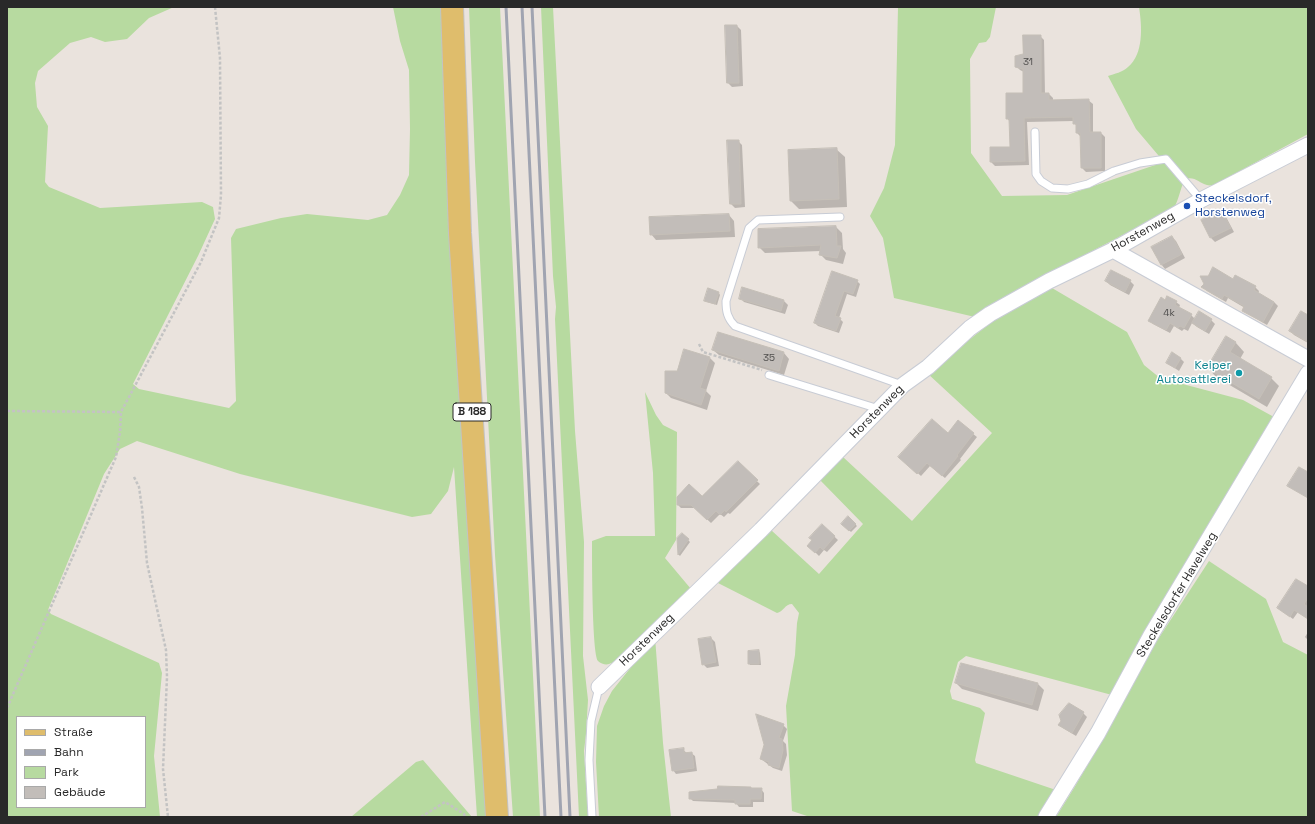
<!DOCTYPE html>
<html>
<head>
<meta charset="utf-8">
<style>
  body { margin:0 }
  #map { position:relative; width:1315px; height:824px; overflow:hidden; background:#eae3dd; font-family:"Space Grotesk",sans-serif }
  canvas { display:block }
  .frame { position:absolute; inset:0; border:8px solid #292929; pointer-events:none }
  .legend { position:absolute; left:16px; top:716px; width:130px; height:92px; box-sizing:border-box; background:#fff; border:1px solid #a9a9a9; margin:0; padding:5px 7px; list-style:none; font-size:12px; color:#292929 }
  .legend li { display:flex; align-items:center; gap:8px; height:20px }
  .legend b { width:20px; border:1px solid #a9a9a9 }
</style>
</head>
<body>
<div id="map">
<canvas width="1315" height="824"></canvas>
<div class="frame"></div>
<ul class="legend">
<li><b style="height:5px;background:#dfbd6c"></b>Straße</li>
<li><b style="height:5px;background:#a0a4b1"></b>Bahn</li>
<li><b style="height:11px;background:#b7daa0"></b>Park</li>
<li><b style="height:11px;background:#c2bdb9"></b>Gebäude</li>
</ul>
</div>
<script>
const ctx = document.querySelector('canvas').getContext('2d');
ctx.lineJoin = 'round';
function paint(path, color) { ctx.fillStyle = color; ctx.fill(path, 'evenodd'); }
function strokePath(path, color, width, dash) { ctx.strokeStyle = color; ctx.lineWidth = width; ctx.lineCap = dash ? 'butt' : 'round'; ctx.setLineDash(dash || []); ctx.stroke(path); }
function drawText(font, color, halo, rows, align = 'center') {
  ctx.font = font + ' "Space Grotesk",sans-serif'; ctx.lineWidth = 3; ctx.setLineDash([]); ctx.textBaseline = 'middle'; ctx.strokeStyle = halo; ctx.fillStyle = color; for (const [text, x, y, turn = 0] of rows) {
    ctx.save(); ctx.translate(x, y); ctx.rotate((+turn || 0) * Math.PI / 180); ctx.textAlign = isNaN(turn) ? turn : align; if (halo) ctx.strokeText(text, 0, 0); ctx.fillText(text, 0, 0); ctx.restore();
  }
}
const green = new Path2D(`
  M7 7H174L149 18 127 39 105 42 91 37 70 43 38 71 35 83 37 107 48 126 45 182 49 187 100 208 202 202 213 207 215 219 198 256 133 384 139 389 229 408 236 401 231 238 236 229 281 218 307 214 368 220 387 215 400 195 409 175 410 129 409 70 400 41 393 7H444L488 817H477L454 467 448 491 431 514 412 517 240 474 137 441 120 449 104 474 48 610 51 614 159 663 162 673 154 756 160 817H7ZM17 717H145V807H17Z
  M469 7H500L540 817H513L495 555 475 162Z
  M541 7H553L575 431 584 542 583 656 588 700 586 734 584 751 588 817H579L555 319 556 307 553 276Z
  M898 7H996L990 37 986 42 979 43 970 59 971 153 1002 196 1067 195 1164 162 1136 129 1108 76C1114 74 1123 72 1128 67 1144 54 1142 26 1139 7H1308V134L1214 185C1212 185 1210 186 1207 185 1199 183 1195 176 1185 179 1180 189 1179 199 1174 208L1043 277 975 317 894 298 883 238 870 216 884 188 895 145Z
  M1052 288 1127 332 1144 365 1160 378 1243 400 1274 417 1112 695 966 656 958 662 950 691 952 699 980 708 985 713 975 760 976 763 1056 790 1038 817H810L792 811 786 706 795 655 797 623 799 613 792 604C785 604 783 612 777 613L718 583 771 530 819 574 863 524 820 480 843 457 912 521 992 433 927 373 993 321Z
  M645 392 656 415 663 425 677 432 676 540 665 558 691 589C683 596 675 603 667 610 657 620 621 661 609 664 606 665 601 664 598 661 592 653 592 558 592 541L606 536H655L653 473Z
  M1209 561 1266 599 1283 642 1308 655V817H1056L1074 788 1104 737 1149 653Z
  M655 637 663 743 671 817H599L596 762 597 726 604 706 612 691Z
  M423 760 472 817H351L416 762Z`);
const shadow = new Path2D(`
  M737 26 741 30 743 86 732 87 728 83Z
  M1040 36 1044 40 1045 94H1049L1053 98V101L1088 100 1093 104V133H1101L1105 137V171L1086 172 1082 168 1081 137 1077 133V126L1074 123V121L1027 122 1029 165 995 166 991 162 1011 148 1010 122 1007 118 1024 94V72L1020 70 1016 66 1024 55Z
  M738 141 742 145 745 207 735 208 731 204Z
  M836 149 845 157 847 207 799 209 791 201Z
  M1221 211 1225 215 1234 232 1215 242 1211 238 1202 221Z
  M729 215 734 221 735 237 656 240 651 234Z
  M836 227 842 233 843 249 846 253 843 264 826 260 820 254 821 251 765 253 759 247Z
  M1172 237 1176 241 1185 258 1165 269 1161 264Z
  M832 272 857 281 860 284 856 297 847 294 839 318 843 322 839 333 818 326 815 323Z
  M1233 280 1255 287 1259 291 1258 294 1274 302 1278 306 1267 325 1248 314 1244 310 1245 308 1228 298 1226 302 1207 291 1203 287Z
  M1106 281H1130L1134 285 1129 295 1110 285Z
  M719 293 720 295 717 305 707 302 705 300Z
  M740 298 784 301 788 305 785 314 744 302Z
  M1166 301 1176 302 1180 305 1179 308 1191 315 1195 319 1211 320 1215 324 1209 334 1197 327 1192 323 1188 331 1184 329 1182 331 1174 326 1170 333 1153 324 1149 320Z
  M1308 316V343L1294 335 1290 331Z
  M718 333 784 353 789 359 784 375 719 355 713 350Z
  M1226 338 1236 343 1244 352 1240 359 1271 378 1279 386 1267 407 1216 377 1208 368Z
  M710 358 715 363 706 391 711 396 707 410 671 398 666 393 678 372Z
  M1180 358 1184 362 1179 371 1167 363Z
  M958 422 977 437 960 459 961 460 945 478 930 466 921 476 903 460 948 435Z
  M738 463 760 484 730 514 728 513 724 517 720 514 711 523 695 508H681L678 505 702 497Z
  M848 517 857 526 851 532 842 524Z
  M822 525 838 540 827 552 824 550 819 556 809 546Z
  M682 534 690 542 680 556 679 555 678 539Z
  M1308 587V612L1305 617 1298 612 1293 619 1278 608Z
  M1308 632V640L1305 637Z
  M711 638 715 642 719 666 707 668 703 664Z
  M759 651 760 653 761 665H750L749 663Z
  M956 683 1038 684 1044 690 1038 711 962 689Z
  M1083 713 1087 717 1076 736 1063 728 1059 724 1062 721Z
  M783 725 787 729 783 741 786 744 787 755 782 771 773 768 761 759Z
  M683 750 687 753H691L695 756 697 771 676 774 673 770Z
  M752 789H761L764 793V802H753V807H739L736 803 693 801 690 798Z`);
const building = new Path2D(`
  M725 25H737L739 83H727Z
  M1023 35H1041V93H1049V100L1089 99 1090 132H1101V168H1081L1080 133H1076V124H1073V117L1024 118 1025 161 990 162V147H1010L1009 119H1006V93H1023V69L1015 67V56L1023 54Z
  M727 140H739L741 204H730Z
  M837 148 839 199 790 201 788 150Z
  M1221 210 1231 228 1210 238 1201 220Z
  M729 214 730 231 650 235 649 217Z
  M836 226 837 246H841L837 258 819 255 821 245 758 248V229Z
  M1172 236 1182 254 1161 265 1151 247Z
  M1213 267 1233 279 1235 275 1256 286 1254 290 1274 302 1263 322 1242 311 1244 306 1224 295 1222 299 1201 287 1204 284 1200 276H1208Z
  M1111 270 1131 280 1125 292 1105 281Z
  M832 271 858 280 853 294 844 291 835 316 841 318 836 331 814 323Z
  M742 287 784 300 781 311 739 299Z
  M708 288 719 292 715 304 704 301Z
  M1167 296 1177 301 1175 305 1192 314 1184 328 1180 326 1178 328 1170 323 1166 330 1148 321 1161 297 1165 300Z
  M1199 311 1212 319 1205 331 1192 323Z
  M1301 311 1308 315V342L1289 331Z
  M718 332 784 352 779 371 712 350Z
  M1226 336 1236 342 1230 352 1272 377 1259 399 1207 368Z
  M684 349 710 357 700 388 706 390 701 405 665 393V371H677Z
  M1172 352 1181 358 1175 368 1166 363Z
  M932 419 948 433 958 420 974 433 957 455 958 456 942 476 927 463 917 474 898 457Z
  M738 461 758 480 726 512 725 510 720 515 716 511 707 520 691 505H677V497L689 484 702 496Z
  M1299 467 1308 472V498L1287 486Z
  M848 516 856 524 849 531 841 524Z
  M822 524 835 536 823 550 820 547 815 553 807 546 812 540 809 538Z
  M682 533 689 539 678 555 677 538Z
  M1296 579 1308 586V598L1304 604 1308 607V619L1294 610 1290 617 1277 608Z
  M711 637 716 662 702 665 698 639Z
  M759 650V664H748V651Z
  M961 663 1038 683 1032 705 955 683Z
  M1069 703 1084 712 1072 733 1058 725 1061 721 1059 715Z
  M756 714 784 724 779 738 782 739 783 750 779 768 768 765 769 762 760 759 764 745Z
  M684 748V753L692 752 694 768 672 771 669 750Z
  M718 786 751 787V788H762L761 799H750V804H735V800L689 799V792L717 789Z`);
const path = new Path2D(`
  M699 344 703 352 762 370
  M7 411 121 412
  M134 477 139 487 142 508 147 563 166 650 167 677 163 769 168 817
  M7 708 116 457 120 432 121 412 201 262 219 218 221 195 220 58 215 7
  M421 817 445 802 464 814 465 817`);
const service = new Path2D(`
  M1035 132 1036 174 1041 181 1052 188 1068 189 1088 184 1114 171 1140 163 1166 159 1201 200
  M840 217 758 220 749 228 726 301C726 311 727 318 735 326L902 385
  M769 375 879 409
  M592 817 589 760 591 721 599 687`);
const minor = new Path2D(`
  M1113 250 1308 359
  M599 687 761 530 903 385 928 367 970 328 990 314 1049 281 1113 250 1201 200 1308 145
  M1046 817 1098 733 1151 635 1308 373`);
const primary = new Path2D(`
  M452 7 460 233 497 817`);
const rail = new Path2D(`
  M506 7 545 817
  M522 7 561 817
  M532 7 570 817`);
const markers = [
  [1187,206,4,"#1a4fb4"],
  [1239,373,4,"#0f9aa8"]
];
const numberNames = [
  ["31",1028,62],
  ["4k",1169,313],
  ["35",769,358]
];
const shields = [
  [472,412,38]
];
const shieldNames = [
  ["B 188",472,412]
];
const transitNames = [
  ["Steckelsdorf,",1195,199],
  ["Horstenweg",1195,213]
];
const streetNames = [
  ["Horstenweg",1143,232,-29],
  ["Horstenweg",877,412,-45],
  ["Steckelsdorfer Havelweg",1177,595,-59],
  ["Horstenweg",647,640,-44]
];
const cultureNames = [
  ["Keiper",1231,366],
  ["Autosattlerei",1231,380]
];
paint(green, '#b7daa0');
paint(shadow, '#0003');
paint(building, '#c2bdb9');
strokePath(building, '#c5bfb7', 1);
strokePath(service, '#c8ccd5', 9);
strokePath(minor, '#c8ccd5', 17);
strokePath(primary, '#c3c3c3', 24);
strokePath(path, '#c3c3c3', 2.5, [3, 2]);
strokePath(service, '#fff', 7);
strokePath(minor, '#fff', 15);
strokePath(primary, '#dfbd6c', 22);
strokePath(rail, '#a0a4b1', 3);
for (const [x, y, r, color] of markers) { const dot = new Path2D(); dot.arc(x, y, r, 0, 2 * Math.PI); ctx.fillStyle = color; ctx.fill(dot); strokePath(dot, '#fff', 1.5); }
drawText('10px', '#4f4e4d', null, numberNames);
for (const [x, y, w] of shields) { const box = new Path2D(); box.roundRect(x - w / 2, y - 9, w, 18, 3); ctx.fillStyle = '#fff'; ctx.fill(box); strokePath(box, '#292929', 1); }
drawText('bold 11px', '#292929', null, shieldNames);
drawText('12px', '#164399', '#fff', transitNames, 'left');
drawText('12px', '#292929', '#fff', streetNames);
drawText('12px', '#0d838f', '#fff', cultureNames, 'right');
</script>
</body>
</html>
